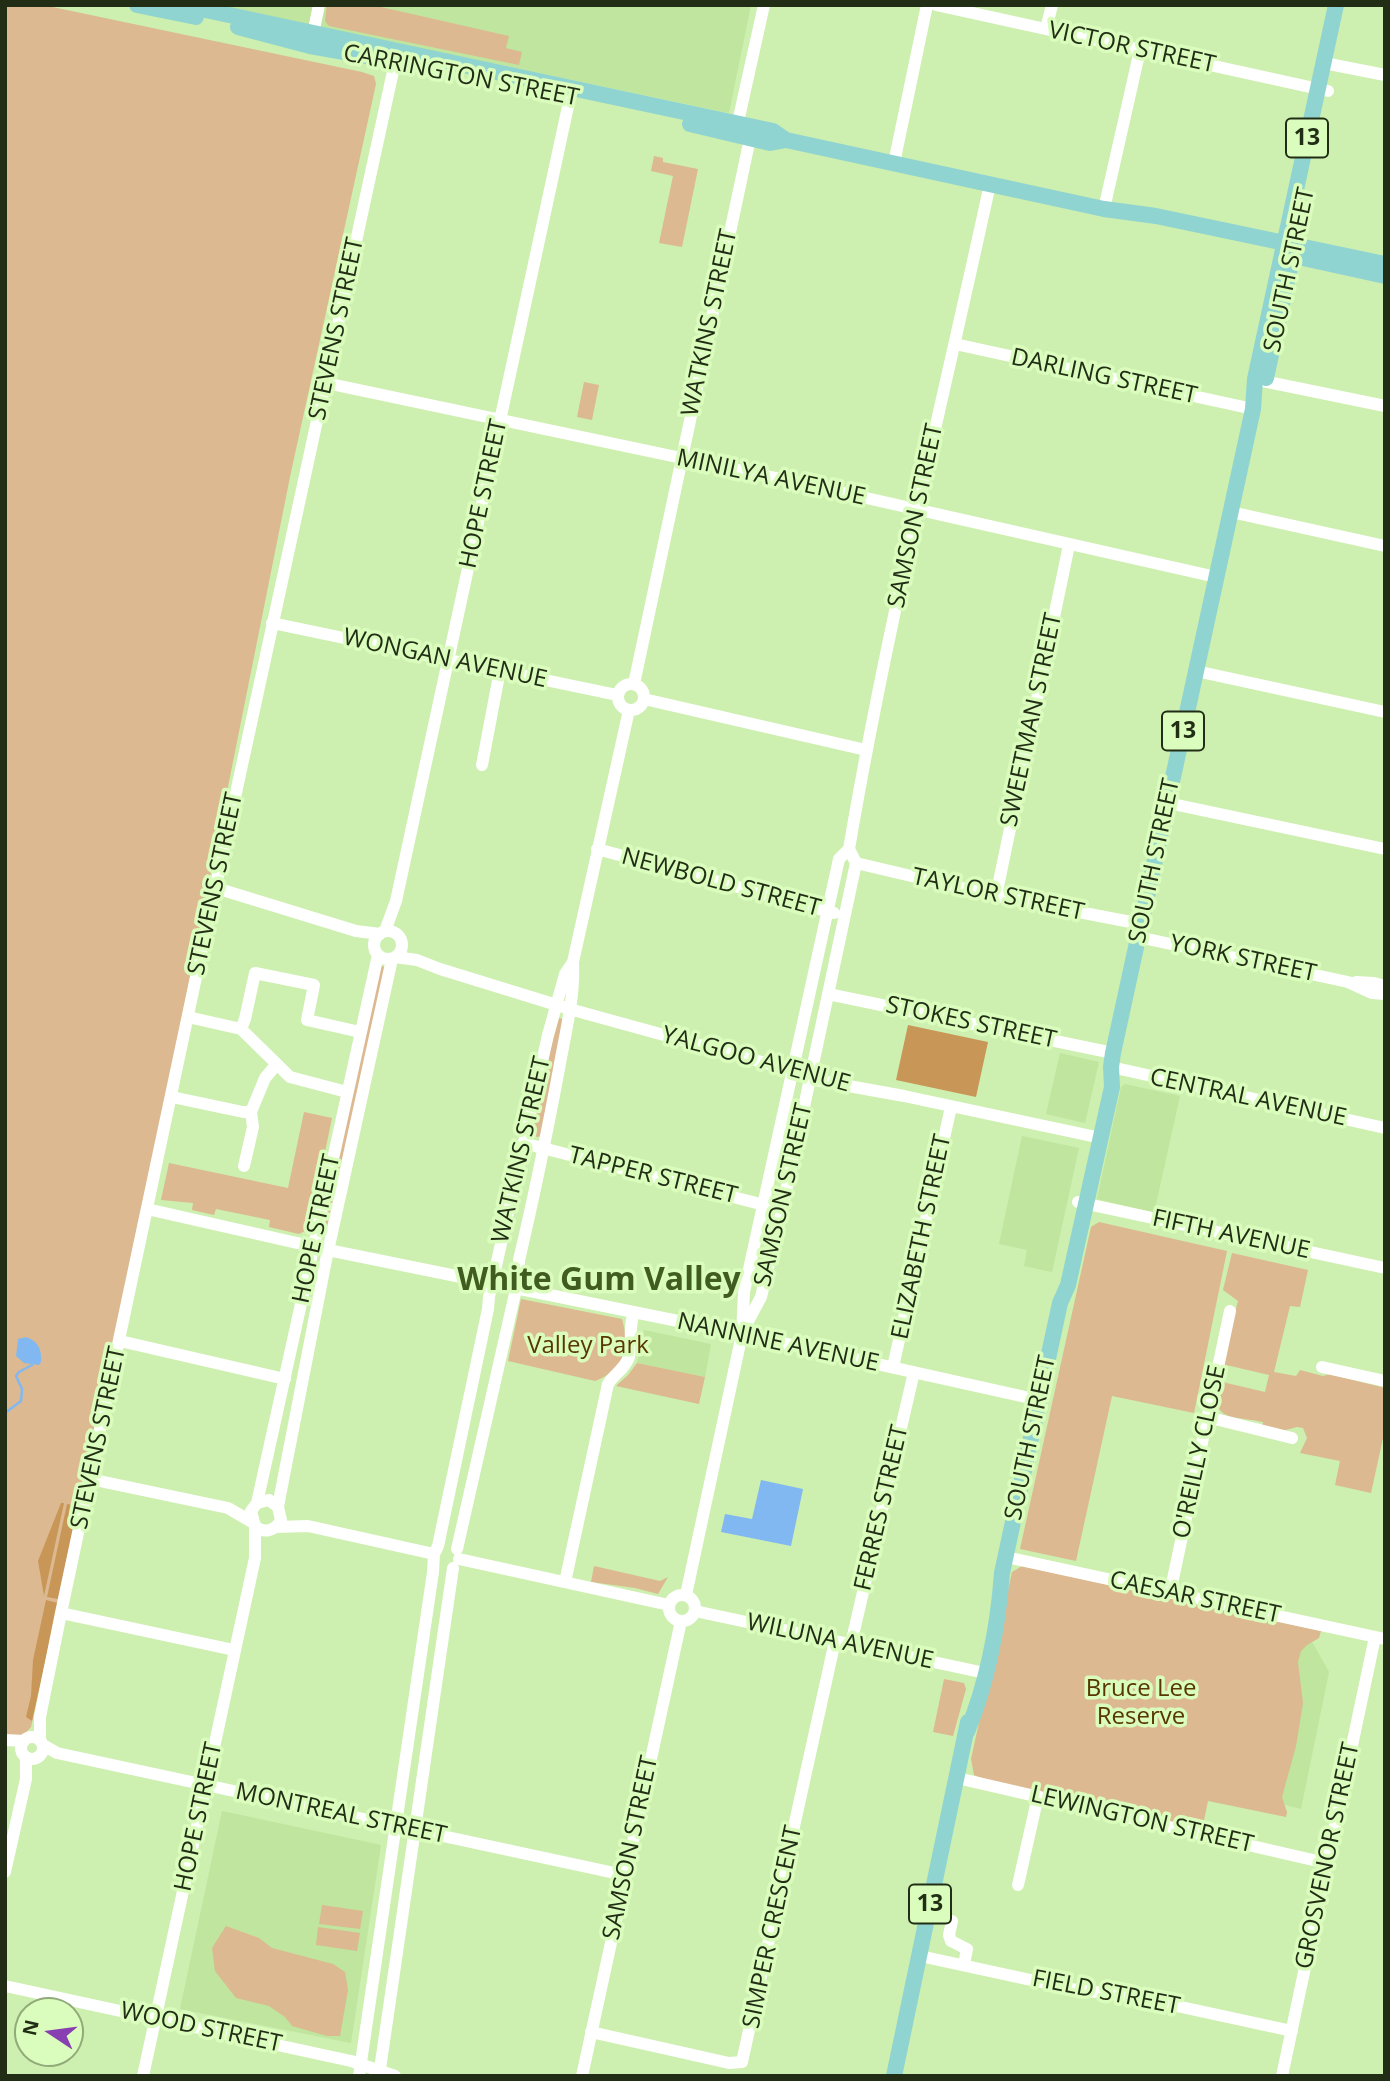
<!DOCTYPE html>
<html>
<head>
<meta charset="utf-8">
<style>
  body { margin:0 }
  #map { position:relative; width:1390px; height:2081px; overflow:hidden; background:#cdefaf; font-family:"Open Sans",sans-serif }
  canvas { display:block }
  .frame { position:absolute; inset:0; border:7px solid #212e15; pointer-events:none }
  .north { position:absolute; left:14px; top:1997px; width:70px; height:70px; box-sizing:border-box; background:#dafcbc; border:2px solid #90aa79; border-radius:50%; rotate:283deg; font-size:19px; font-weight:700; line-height:28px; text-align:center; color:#212e15 }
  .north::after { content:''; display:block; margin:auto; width:24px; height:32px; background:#883fb1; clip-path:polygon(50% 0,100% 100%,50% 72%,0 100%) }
</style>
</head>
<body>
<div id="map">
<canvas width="1390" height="2081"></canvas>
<div class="frame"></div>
<div class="north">N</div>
</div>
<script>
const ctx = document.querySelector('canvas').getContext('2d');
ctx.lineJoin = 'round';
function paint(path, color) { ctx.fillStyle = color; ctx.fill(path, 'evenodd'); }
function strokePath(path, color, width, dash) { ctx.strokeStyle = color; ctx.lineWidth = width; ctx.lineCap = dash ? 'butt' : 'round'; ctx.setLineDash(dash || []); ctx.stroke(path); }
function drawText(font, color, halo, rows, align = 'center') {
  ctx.font = font + ' "Open Sans",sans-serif'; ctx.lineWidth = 7; ctx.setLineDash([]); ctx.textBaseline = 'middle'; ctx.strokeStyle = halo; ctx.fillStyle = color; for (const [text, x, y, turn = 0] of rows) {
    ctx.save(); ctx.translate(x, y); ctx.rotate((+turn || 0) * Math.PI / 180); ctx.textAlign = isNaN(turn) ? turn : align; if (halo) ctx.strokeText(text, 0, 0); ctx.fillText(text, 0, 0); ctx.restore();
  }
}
const built = new Path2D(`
  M216 5H751L729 113Z
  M1060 1053 1099 1062 1085 1123 1046 1114Z
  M1125 1084 1180 1096 1154 1213 1097 1199 1121 1087Z
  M1022 1136 1079 1148 1052 1272 1024 1266 1027 1250 999 1244Z
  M644 1330 711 1344 705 1377 637 1363Z
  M1147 1595 1306 1631 1329 1672 1301 1809 1263 1799Z
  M222 1811 381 1845 351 2043 180 2009Z`);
const green = new Path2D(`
  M5 5H43L362 72 374 76 376 84 291 472 164 1106 39 1690 31 1727 22 1737H5Z
  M327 5H372L509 36 506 48 522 52 519 65 329 26 325 21Z
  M654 156 663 158V162L698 169 682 247 659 243 673 176 651 171Z
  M584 382 599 385 592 420 577 417Z
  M381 966 385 967 331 1229 322 1226Z
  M559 1018 563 1019 542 1136 537 1137 531 1133 543 1076Z
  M304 1112 332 1118 309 1229 299 1234 269 1227 270 1220 216 1209 214 1215 192 1210 193 1203 161 1200 169 1163 288 1188Z
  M1099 1222 1227 1251 1194 1413 1112 1396 1076 1561 1020 1549 1091 1227Z
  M1232 1253 1308 1270 1300 1307 1290 1306 1274 1372 1296 1376 1300 1370 1323 1376 1330 1374 1385 1388V1429L1371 1493 1335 1485 1340 1461 1300 1453 1307 1438 1303 1428 1297 1427 1282 1431 1262 1428 1263 1422C1229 1415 1211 1422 1218 1381L1265 1392 1269 1375 1222 1364 1238 1301 1223 1290Z
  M521 1299 622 1319C630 1347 625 1370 595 1381L508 1361Z
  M637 1363 705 1377 699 1404 616 1386 628 1375Z
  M594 1566 660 1581 668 1577 658 1594 635 1588 591 1582Z
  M1022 1566 1321 1631 1319 1638 1307 1645 1301 1651 1298 1662 1303 1703 1296 1746 1282 1797 1287 1812 1286 1817 1208 1801 1202 1830 984 1779 974 1775 971 1759 1012 1572Z
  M944 1679 964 1683 966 1689 953 1736 933 1732Z
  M322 1905 363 1911 360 1929 319 1924Z
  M226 1926 259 1938 272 1948 333 1964 345 1972 348 1990 340 2036H327L292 2026 285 2017 269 2006 236 1998 215 1971 212 1948Z
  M318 1927 360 1933 357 1951 316 1945Z`);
const forest = new Path2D(`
  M908 1025 988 1042 976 1097 896 1080Z
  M61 1503H64L44 1596 38 1561Z
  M67 1504 78 1506 58 1599 47 1597Z
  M46 1600 58 1603 32 1721 26 1717 31 1696 33 1660Z`);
const water = new Path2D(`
  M26 1337C38 1341 42 1349 41 1362L39 1365 24 1363 16 1356 18 1339Z
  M761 1480 803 1489 791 1546 721 1532 725 1514 752 1519Z`);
const stream = new Path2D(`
  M5 1413 21 1401 22 1389 16 1376 19 1372 32 1365`);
const minor = new Path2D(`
  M936 5 1328 91
  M1046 29 1052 5
  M312 39 319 5
  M1324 63 1385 75
  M736 131 764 5
  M894 163 927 5
  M1104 209 1140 50
  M955 344 1253 409
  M1258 380 1385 406
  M326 383 800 483 1216 577
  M1231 512 1385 546
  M272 623 617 695
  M1196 671 1385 712
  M618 697a13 13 0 1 1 26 0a13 13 0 1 1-26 0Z
  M634 684 752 129
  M644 699 866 750
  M482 765 500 670
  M1168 803 1385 849
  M597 849 834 913
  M856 863 996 896 1141 924
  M216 888 356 931 380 934
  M996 896 1069 545
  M374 945a14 14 0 1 1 28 0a14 14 0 1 1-28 0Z
  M385 931 396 901 572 88
  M1138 937 1348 982 1372 993 1385 994
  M395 957 417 960 440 969 573 1010 791 1070 810 1079 904 1096 1101 1138
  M1356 982 1374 983 1385 986
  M828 994 1113 1053
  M188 1017 241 1029 290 1077 347 1092
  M241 1029 245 1019 255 973 314 985 307 1020 360 1032
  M1111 1067 1385 1128
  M172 1097 243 1112H251L265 1078 276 1065
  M523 1143 772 1207
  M244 1166 253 1127 251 1112
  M1078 1202 1385 1268
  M147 1209 328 1250 742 1334 1039 1400
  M744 1329 761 1297 782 1210 856 863 849 849
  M120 1341 285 1379
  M893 1367 951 1107
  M1322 1367 1385 1381
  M1207 1417 1292 1438
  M90 1479 228 1508 252 1522
  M257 1503 378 955
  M278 1507 269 1500 257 1503 251 1511 255 1526C264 1534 275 1531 281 1520L278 1507 280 1496 326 1260 392 959
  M276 1527 308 1526 434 1554
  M457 1549 519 1276V1260C534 1197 547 1133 559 1069 565 1034 575 997 573 962L629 710
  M1006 1557 1385 1639
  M459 1559 669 1605
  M565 1582 608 1384C614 1374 625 1369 629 1357 633 1342 628 1328 634 1312
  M1170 1593 1230 1311
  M669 1608a13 13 0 1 1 26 0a13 13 0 1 1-26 0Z
  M686 1595 742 1334 744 1292 839 859 849 849C887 625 942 405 990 184
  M695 1611 985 1673
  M61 1613 234 1650
  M851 1644 914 1372
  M21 1748a11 11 0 1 1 22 0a11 11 0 1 1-22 0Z
  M5 1740 24 1741
  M40 1740V1717L61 1613 202 949 397 53
  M43 1745 57 1753 624 1875
  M957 1778 1326 1863
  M5 1872 26 1779V1757
  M1018 1885 1038 1796
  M952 1921 949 1935 951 1941 967 1949 964 1965
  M920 1956 1077 1990 1126 1995 1292 2031
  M5 1986 351 2061 395 2076
  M591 2032 729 2063 742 2062 835 1641
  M143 2076 255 1558V1526
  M359 2076 433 1572 434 1554 438 1546 488 1309 489 1297 548 1035 565 974 573 962
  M379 2076 453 1568
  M582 2076 681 1621
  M1282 2076 1375 1637`);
const major = new Path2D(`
  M137 5 196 17
  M182 5 773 131 786 140 1104 209 1156 216 1385 264
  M238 27 310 46 401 62
  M690 124 770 143 786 140
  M1303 258 1385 276
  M1266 378 1297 235
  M967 1732C987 1683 998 1627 1002 1573L1052 1340 1060 1303 1068 1285 1112 1087 1111 1067 1113 1053 1253 409 1255 379 1336 5
  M894 2076 968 1722`);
const shields = [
  [1307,138,42],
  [1183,731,42],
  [930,1904,42]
];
const shieldNames = [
  ["13",1307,138],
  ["13",1183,731],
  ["13",930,1904]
];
const streetNames = [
  ["VICTOR STREET",1132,48,12],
  ["CARRINGTON STREET",461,76,11],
  ["SOUTH STREET",1290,270,-78],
  ["WATKINS STREET",710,323,-78],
  ["STEVENS STREET",337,329,-78],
  ["DARLING STREET",1104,377,12],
  ["MINILYA AVENUE",771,478,12],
  ["HOPE STREET",484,494,-78],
  ["SAMSON STREET",916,516,-78],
  ["WONGAN AVENUE",445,659,12],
  ["SWEETMAN STREET",1032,720,-78],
  ["SOUTH STREET",1155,861,-78],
  ["NEWBOLD STREET",721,883,15],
  ["STEVENS STREET",216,884,-78],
  ["TAYLOR STREET",998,895,12],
  ["YORK STREET",1243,959,12],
  ["STOKES STREET",971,1023,12],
  ["YALGOO AVENUE",756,1060,15],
  ["CENTRAL AVENUE",1248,1098,12],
  ["WATKINS STREET",522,1150,-77],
  ["TAPPER STREET",653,1176,14],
  ["SAMSON STREET",784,1195,-77],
  ["HOPE STREET",317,1229,-78],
  ["FIFTH AVENUE",1231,1235,12],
  ["ELIZABETH STREET",922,1237,-78],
  ["NANNINE AVENUE",778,1343,12],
  ["STEVENS STREET",99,1438,-78],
  ["SOUTH STREET",1031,1438,-78],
  ["O'REILLY CLOSE",1200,1452,-78],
  ["FERRES STREET",882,1508,-77],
  ["CAESAR STREET",1195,1598,12],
  ["WILUNA AVENUE",840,1642,12],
  ["MONTREAL STREET",341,1814,12],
  ["HOPE STREET",199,1817,-78],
  ["LEWINGTON STREET",1142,1820,13],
  ["SAMSON STREET",631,1848,-78],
  ["GROSVENOR STREET",1328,1856,-78],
  ["SIMPER CRESCENT",773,1927,-78],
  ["FIELD STREET",1106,1993,11],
  ["WOOD STREET",201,2028,12]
];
const parkNames = [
  ["Valley Park",588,1346],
  ["Bruce Lee",1141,1689],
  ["Reserve",1141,1717]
];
const districtNames = [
  ["White Gum Valley",599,1281]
];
paint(built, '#bfe59e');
paint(green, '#dcb990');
paint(forest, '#c89657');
paint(water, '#82b8f1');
strokePath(stream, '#82b8f1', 2.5);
strokePath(minor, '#fff', 12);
strokePath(major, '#90d4d1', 16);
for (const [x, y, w] of shields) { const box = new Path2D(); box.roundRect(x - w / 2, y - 19.5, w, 39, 5); ctx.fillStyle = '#dafcbc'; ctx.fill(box); strokePath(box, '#212e15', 2); }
drawText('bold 23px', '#212e15', null, shieldNames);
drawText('24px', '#212e15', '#dafcbc', streetNames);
drawText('24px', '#583701', '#dafcbc', parkNames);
drawText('bold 32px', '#405c21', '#dafcbc', districtNames);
</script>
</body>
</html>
